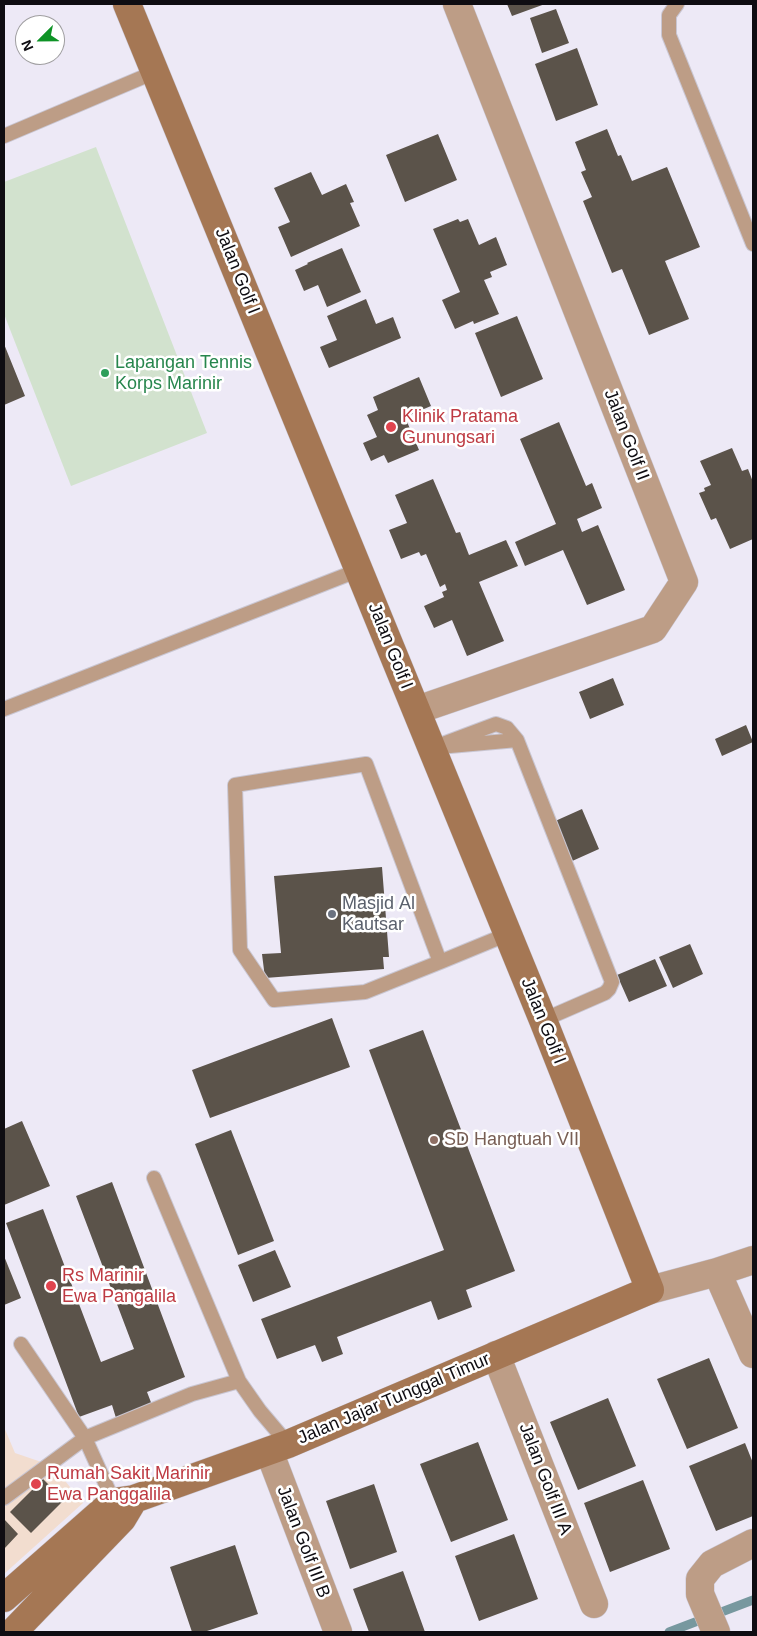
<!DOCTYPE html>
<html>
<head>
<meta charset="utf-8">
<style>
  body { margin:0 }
  #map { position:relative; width:757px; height:1636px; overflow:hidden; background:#ede9f6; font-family:Helvetica,sans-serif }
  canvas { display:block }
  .frame { position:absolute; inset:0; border:5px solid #0f0d12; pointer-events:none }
  .north { position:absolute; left:15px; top:15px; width:50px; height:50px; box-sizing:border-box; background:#fff; border:1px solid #9f9ea0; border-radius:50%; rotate:247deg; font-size:14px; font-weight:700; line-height:20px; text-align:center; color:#0f0d12 }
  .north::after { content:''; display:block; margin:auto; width:18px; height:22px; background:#0e9326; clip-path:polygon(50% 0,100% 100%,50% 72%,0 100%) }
</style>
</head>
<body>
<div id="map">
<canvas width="757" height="1636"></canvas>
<div class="frame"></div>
<div class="north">N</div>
</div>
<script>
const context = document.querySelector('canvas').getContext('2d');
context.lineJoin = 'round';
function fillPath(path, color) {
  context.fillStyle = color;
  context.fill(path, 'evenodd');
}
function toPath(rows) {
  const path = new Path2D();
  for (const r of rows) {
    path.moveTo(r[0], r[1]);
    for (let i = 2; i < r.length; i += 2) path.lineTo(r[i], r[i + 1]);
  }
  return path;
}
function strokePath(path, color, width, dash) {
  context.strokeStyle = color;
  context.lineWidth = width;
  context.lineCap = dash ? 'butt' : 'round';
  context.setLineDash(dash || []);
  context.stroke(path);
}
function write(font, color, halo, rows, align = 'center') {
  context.font = font + ' Helvetica,sans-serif';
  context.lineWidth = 5;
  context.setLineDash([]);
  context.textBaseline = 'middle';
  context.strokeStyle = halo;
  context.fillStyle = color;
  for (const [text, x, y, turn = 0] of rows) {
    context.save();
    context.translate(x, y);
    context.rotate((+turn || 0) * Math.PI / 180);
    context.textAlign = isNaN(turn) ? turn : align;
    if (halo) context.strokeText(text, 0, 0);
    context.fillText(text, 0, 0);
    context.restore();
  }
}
const medical = toPath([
  [4,1427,15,1453,53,1466,83,1503,4,1574]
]);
const green = toPath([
  [96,147,207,433,71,486,4,314,4,182]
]);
const stream = toPath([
  [669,1632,753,1600]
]);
const building = toPath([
  [507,4,545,4,512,16],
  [556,9,569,43,542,53,530,18],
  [577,48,598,105,556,121,535,64],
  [607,129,618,156,621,155,632,181,667,167,700,247,665,261,689,319,649,335,622,269,612,273,583,201,592,197,581,172,586,170,575,142],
  [438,134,457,180,405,202,386,155],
  [311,172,322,195,346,184,354,202,350,203,360,226,291,257,278,227,290,222,274,188],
  [458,219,460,222,468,219,479,245,496,237,507,265,490,272,492,277,484,280,499,314,474,324,473,321,455,329,442,300,460,292,433,229],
  [342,248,361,292,327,307,318,285,304,291,295,270,308,264,307,263],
  [366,299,376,324,393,317,401,338,329,368,320,347,337,340,327,316],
  [517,316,543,379,501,397,475,333],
  [4,344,25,396,4,405],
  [419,377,431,406,405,417,419,450,388,463,384,455,371,461,363,443,377,437,367,415,378,410,373,397],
  [559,422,586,486,592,483,602,508,577,519,582,532,598,525,625,590,587,605,563,550,525,566,515,542,556,524,520,439],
  [732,448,742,471,748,469,753,482,753,539,730,549,716,518,711,520,699,493,705,491,704,488,711,485,700,461],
  [433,479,456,533,460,532,469,555,506,540,518,566,479,582,504,641,467,656,452,620,434,628,424,606,444,597,442,592,447,590,445,584,440,587,426,554,421,556,419,552,401,559,389,530,407,523,395,495],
  [613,678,624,705,590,719,579,692],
  [746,725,753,742,722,756,715,739],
  [582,809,599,849,570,862,553,822],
  [382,867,389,957,383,957,384,969,265,978,262,954,281,953,274,876],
  [690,944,703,974,673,988,659,957],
  [655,959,667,986,629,1002,617,975],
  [332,1018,350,1067,210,1118,192,1070],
  [423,1030,515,1271,466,1290,472,1307,438,1320,431,1301,337,1337,343,1354,322,1362,315,1345,277,1359,261,1319,444,1250,369,1050],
  [22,1121,50,1186,4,1205,4,1129],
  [231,1130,274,1241,238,1255,195,1144],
  [112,1182,185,1377,147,1392,152,1405,116,1418,112,1405,79,1417,6,1223,43,1209,101,1362,134,1349,76,1196],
  [275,1250,291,1287,253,1302,238,1265],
  [4,1256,21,1298,4,1305],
  [709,1358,738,1428,687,1449,657,1379],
  [608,1398,636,1466,578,1490,550,1422],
  [478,1442,508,1520,451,1542,420,1464],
  [745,1443,753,1463,753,1516,716,1531,689,1466],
  [43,1479,64,1500,31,1533,10,1512],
  [643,1480,670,1549,610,1572,584,1503],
  [374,1484,397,1552,350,1569,326,1501],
  [4,1519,18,1534,4,1549],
  [514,1534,538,1599,479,1621,455,1556],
  [235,1545,258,1614,204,1632,192,1632,170,1567],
  [403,1571,425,1632,369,1632,353,1589]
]);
const lane = toPath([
  [677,4,669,15,669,35,753,244],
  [4,136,155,72],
  [4,709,359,570],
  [450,746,517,740],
  [432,748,496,724,507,728,517,740,612,982,609,989,605,993,543,1020],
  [440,962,365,992,274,1000,240,950,235,785,366,764,440,962,508,934],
  [154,1178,239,1381],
  [21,1344,85,1438,116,1507],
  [4,1498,85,1438,192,1394,239,1381,260,1411,288,1444]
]);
const street = toPath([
  [417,710,653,629,684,582,457,4],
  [717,1272,753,1354],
  [650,1290,717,1272,753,1260],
  [496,1355,594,1604],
  [269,1451,338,1632],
  [716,1632,700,1594,700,1579,712,1564,753,1543]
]);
const secondary = toPath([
  [4,1598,113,1502,134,1499,288,1444,650,1290,543,1020,127,4],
  [13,1632,122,1519,134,1499]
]);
const markers = [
  [105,373,5,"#2e9e5b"],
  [391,427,6,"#e0444e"],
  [332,914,5,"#6b7280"],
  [434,1140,5,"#8d6e63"],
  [51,1286,6,"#e0444e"],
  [36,1484,6,"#e0444e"]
];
const streetNames = [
  ["Jalan Golf I",237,271,68],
  ["Jalan Golf II",626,435,69],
  ["Jalan Golf I",390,646,68],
  ["Jalan Golf I",543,1021,68],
  ["Jalan Jajar Tunggal Timur",394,1399,-23],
  ["Jalan Golf III A",545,1479,69],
  ["Jalan Golf III B",303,1542,69]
];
const leisureNames = [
  ["Lapangan Tennis",115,363],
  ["Korps Marinir",115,384]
];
const healthNames = [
  ["Klinik Pratama",402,417],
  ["Gunungsari",402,438],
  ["Rs Marinir",62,1276],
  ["Ewa Pangalila",62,1297],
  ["Rumah Sakit Marinir",47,1474],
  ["Ewa Panggalila",47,1495]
];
const worshipNames = [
  ["Masjid Al",342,904],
  ["Kautsar",342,925]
];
const educationNames = [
  ["SD Hangtuah VII",444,1140]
];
fillPath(medical, '#f2ddcf');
fillPath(green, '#d2e2ce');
strokePath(stream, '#77989f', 9);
fillPath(building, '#5b534a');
strokePath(lane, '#c9c6d2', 16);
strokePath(street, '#c9c6d2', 29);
strokePath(secondary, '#c9c6d2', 29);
strokePath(lane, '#bd9d86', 14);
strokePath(street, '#bd9d86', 28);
strokePath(secondary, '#a57754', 28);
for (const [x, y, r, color] of markers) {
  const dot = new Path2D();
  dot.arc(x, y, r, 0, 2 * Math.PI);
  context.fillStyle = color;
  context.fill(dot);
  strokePath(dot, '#fff', 2);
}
write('18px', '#0f0d12', '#fff', streetNames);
write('18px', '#27864d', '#fff', leisureNames, 'left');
write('18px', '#be3a42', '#fff', healthNames, 'left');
write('18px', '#5b616d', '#fff', worshipNames, 'left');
write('18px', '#785e54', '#fff', educationNames, 'left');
</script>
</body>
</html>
